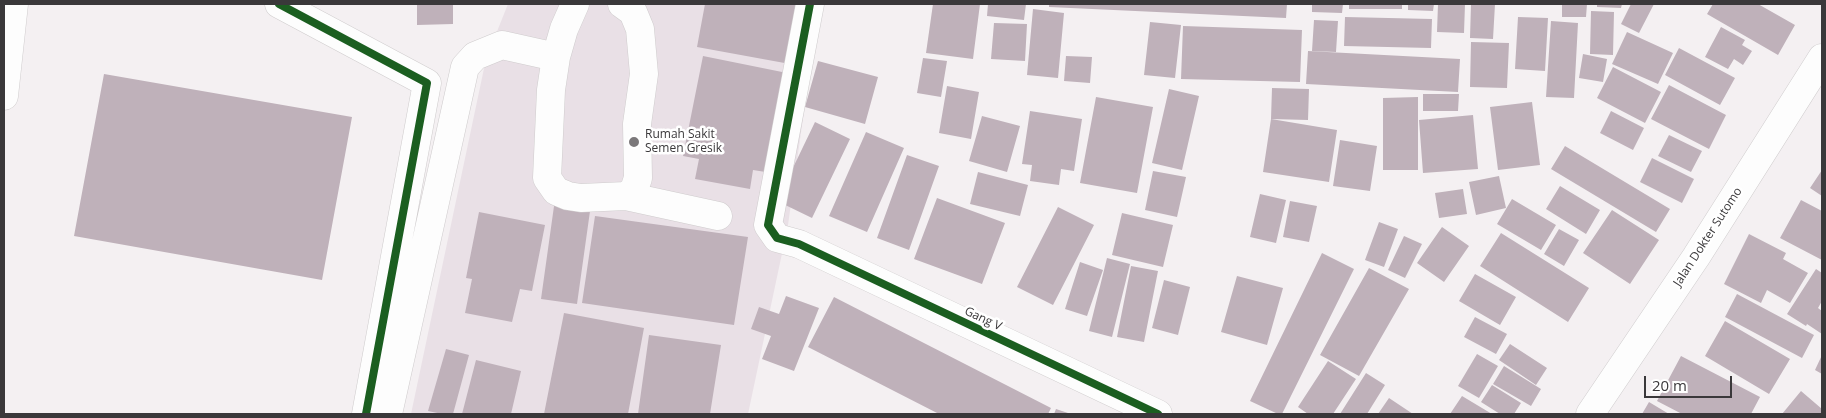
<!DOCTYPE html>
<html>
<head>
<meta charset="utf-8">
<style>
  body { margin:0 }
  #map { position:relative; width:1826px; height:418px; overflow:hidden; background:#f4f0f2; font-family:"Open Sans",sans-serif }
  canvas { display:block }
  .frame { position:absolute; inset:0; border:5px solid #3a383a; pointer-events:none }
  .scale { position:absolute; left:1644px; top:376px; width:88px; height:22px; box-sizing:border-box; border:2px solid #3a383a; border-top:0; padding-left:6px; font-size:15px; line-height:18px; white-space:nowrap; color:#3a383a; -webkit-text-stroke:4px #fff; paint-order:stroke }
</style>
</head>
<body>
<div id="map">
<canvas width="1826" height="418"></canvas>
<div class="frame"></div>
<div class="scale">20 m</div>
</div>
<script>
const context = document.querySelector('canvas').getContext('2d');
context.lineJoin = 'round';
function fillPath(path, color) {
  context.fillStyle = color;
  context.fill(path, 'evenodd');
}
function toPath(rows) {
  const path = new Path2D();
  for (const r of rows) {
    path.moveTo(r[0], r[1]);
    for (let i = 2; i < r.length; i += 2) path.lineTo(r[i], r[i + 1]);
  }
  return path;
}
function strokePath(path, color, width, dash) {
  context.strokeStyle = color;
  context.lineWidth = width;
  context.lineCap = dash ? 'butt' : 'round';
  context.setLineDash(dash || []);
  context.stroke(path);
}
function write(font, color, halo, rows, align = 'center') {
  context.font = font + ' "Open Sans",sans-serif';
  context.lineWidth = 5;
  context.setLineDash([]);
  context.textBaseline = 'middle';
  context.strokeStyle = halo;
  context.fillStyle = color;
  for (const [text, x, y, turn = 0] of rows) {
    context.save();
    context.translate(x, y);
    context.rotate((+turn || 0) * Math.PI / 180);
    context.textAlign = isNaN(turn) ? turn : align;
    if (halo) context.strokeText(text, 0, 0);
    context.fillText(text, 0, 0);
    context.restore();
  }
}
const built = toPath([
  [508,4,819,4,788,225,748,414,411,414,486,59]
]);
const building = toPath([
  [417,4,453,4,453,24,417,25],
  [705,4,802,4,790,64,697,47],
  [933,4,980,4,973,59,926,53],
  [988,4,1026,4,1024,20,987,16],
  [1049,4,1287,4,1286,18,1049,7],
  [1312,4,1343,4,1342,13,1312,12],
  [1349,4,1402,4,1402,9,1349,9],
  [1408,4,1434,4,1433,11,1408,10],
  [1438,4,1465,4,1464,33,1437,32],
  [1471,4,1495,4,1493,39,1470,38],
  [1562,4,1587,4,1586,17,1562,17],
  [1597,4,1622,4,1621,8,1597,7],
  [1631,4,1654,4,1639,33,1621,24],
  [1713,4,1758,4,1795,25,1778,55,1707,14],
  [1033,9,1064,13,1058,78,1027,75],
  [1591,11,1614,12,1613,55,1590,54],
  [1345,17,1432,19,1431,48,1344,46],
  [1518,17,1548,18,1545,71,1515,69],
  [1314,20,1338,21,1336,52,1312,51],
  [1551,21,1578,23,1574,98,1546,97],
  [1150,22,1181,25,1175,78,1144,75],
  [994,23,1027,24,1025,61,991,59],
  [1183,26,1302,30,1300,82,1181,79],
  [1721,27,1745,40,1742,45,1752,51,1743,65,1734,59,1728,69,1705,57],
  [1627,32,1673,53,1658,84,1612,64],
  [1471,42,1509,43,1507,88,1470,87],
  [1679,48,1735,78,1720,105,1665,75],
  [1308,51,1460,59,1458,92,1306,84],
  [1583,54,1607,59,1603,82,1579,78],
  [703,56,792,74,772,173,753,170,750,189,695,179,699,159,683,156],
  [1066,56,1092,57,1090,83,1064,81],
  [923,58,947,61,941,97,917,93],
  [818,61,878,77,865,124,805,107],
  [1613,67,1661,92,1645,123,1597,98],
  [104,74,352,117,322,280,74,236],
  [1669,85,1726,115,1709,149,1651,119],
  [947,86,979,92,971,139,939,133],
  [1272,88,1309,89,1308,120,1271,119],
  [1169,89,1199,96,1182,170,1152,163],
  [1423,94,1459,94,1458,111,1423,111],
  [1096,97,1153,107,1137,193,1080,183],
  [1418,97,1418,170,1383,170,1383,98],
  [1532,102,1540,165,1498,170,1490,107],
  [1030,111,1082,119,1074,171,1061,169,1059,185,1030,181,1032,165,1022,164],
  [1611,111,1644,128,1633,150,1600,133],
  [1473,115,1478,169,1423,173,1419,120],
  [982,116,1020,126,1007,172,969,161],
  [1271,119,1337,130,1329,182,1263,172],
  [815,122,850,139,812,218,777,201],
  [866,132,904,148,867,232,829,216],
  [1669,135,1702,151,1691,172,1658,156],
  [1340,140,1377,146,1370,191,1333,186],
  [1565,146,1670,209,1656,232,1551,169],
  [907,155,939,166,909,250,877,238],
  [1652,158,1694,179,1682,203,1640,182],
  [1822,170,1822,196,1810,188],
  [1153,171,1186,177,1177,217,1145,210],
  [978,172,1028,185,1020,216,970,204],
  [1499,176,1506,208,1476,215,1469,182],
  [1560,186,1600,210,1586,234,1546,209],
  [1463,189,1467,214,1439,218,1435,193],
  [1260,194,1286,200,1276,243,1250,237],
  [937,198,1005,223,982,284,914,259],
  [555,199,591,204,577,304,541,299],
  [1512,199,1556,225,1541,250,1497,224],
  [1801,200,1822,211,1822,260,1780,238],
  [1290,201,1317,206,1309,242,1283,237],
  [1058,207,1094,225,1053,305,1017,287],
  [1612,210,1659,240,1630,284,1583,253],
  [479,212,545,225,532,291,520,289,512,322,465,313,472,279,466,278],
  [1122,213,1173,225,1163,267,1112,255],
  [595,216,748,237,734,325,582,303],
  [1379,222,1398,229,1384,267,1365,260],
  [1442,227,1469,246,1444,282,1417,263],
  [1559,229,1579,240,1564,266,1544,254],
  [1501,233,1589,288,1568,322,1480,266],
  [1749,234,1786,253,1783,259,1808,273,1790,303,1767,290,1761,303,1724,284],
  [1404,236,1422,244,1405,278,1388,270],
  [1322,253,1354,269,1282,414,1278,414,1250,401],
  [1107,258,1130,264,1112,337,1089,331],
  [1080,262,1103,270,1087,316,1065,309],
  [1131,266,1158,271,1144,342,1117,337],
  [1369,268,1409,289,1359,376,1320,355],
  [1816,269,1822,273,1822,301,1818,308,1822,311,1822,334,1807,324,1806,326,1787,314],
  [1475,274,1516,297,1500,325,1459,301],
  [1237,276,1283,288,1267,345,1221,332],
  [1164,280,1190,287,1178,335,1152,328],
  [1737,294,1814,335,1802,358,1725,317],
  [786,296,819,308,794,371,762,359,771,336,751,329,759,307,779,314],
  [834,297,1051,408,1048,414,939,414,808,347],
  [564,313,644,328,628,414,544,414],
  [1475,317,1507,334,1496,354,1464,337],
  [1725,321,1790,359,1769,394,1705,356],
  [649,335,721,345,710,414,638,414],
  [1510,344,1547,368,1536,385,1499,360],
  [446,349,469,355,453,414,442,414,428,411],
  [1477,354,1498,366,1479,398,1458,386],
  [1822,355,1822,374,1815,370],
  [1681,356,1760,397,1751,414,1682,414,1657,401],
  [476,360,521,371,511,414,462,414],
  [1328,361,1356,379,1333,414,1308,414,1298,407],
  [1504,366,1541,389,1531,406,1493,384],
  [1366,373,1385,385,1367,414,1340,414],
  [1492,385,1521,403,1514,414,1500,414,1481,402],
  [1801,391,1822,409,1822,414,1782,414],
  [1462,396,1492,414,1450,414],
  [1389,398,1413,414,1378,414],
  [1649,402,1669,414,1642,414],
  [1056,409,1071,414,1054,414]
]);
const minor = toPath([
  [279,4,427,83,366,414],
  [575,4,564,29,556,57,551,90,547,178,556,191,568,196,581,198,626,196],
  [622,4,633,12,640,29,644,74,637,124,638,178,634,190,626,196,718,216],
  [810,4,768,225,777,238,799,244,1158,414],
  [4,96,14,4],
  [388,414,465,67,475,56,502,45,556,57]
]);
const highway = toPath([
  [1590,414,1696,257,1822,58]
]);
const cycleway = toPath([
  [279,4,427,83,366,414],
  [810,4,768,225,777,238,799,244,1158,414]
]);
const markers = [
  [634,142,6,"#7b787a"]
];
const poiNames = [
  ["Rumah Sakit",645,135],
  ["Semen Gresik",645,149]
];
const streetNames = [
  ["Jalan Dokter Sutomo",1708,237,-57],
  ["Gang V",983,319,25]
];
fillPath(built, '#e9e0e6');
fillPath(building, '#bfb1ba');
strokePath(minor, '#cfcccd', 29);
strokePath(highway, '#cfcccd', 29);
strokePath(minor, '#fdfdfd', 28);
strokePath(highway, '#fdfdfd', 28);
strokePath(cycleway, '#1b5e20', 8);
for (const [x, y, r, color] of markers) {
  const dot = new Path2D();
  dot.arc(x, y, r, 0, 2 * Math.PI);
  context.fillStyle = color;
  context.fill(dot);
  strokePath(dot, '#fff', 2);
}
write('12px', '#3a383a', '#fff', poiNames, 'left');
write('12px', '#3a383a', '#fff', streetNames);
</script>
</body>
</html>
